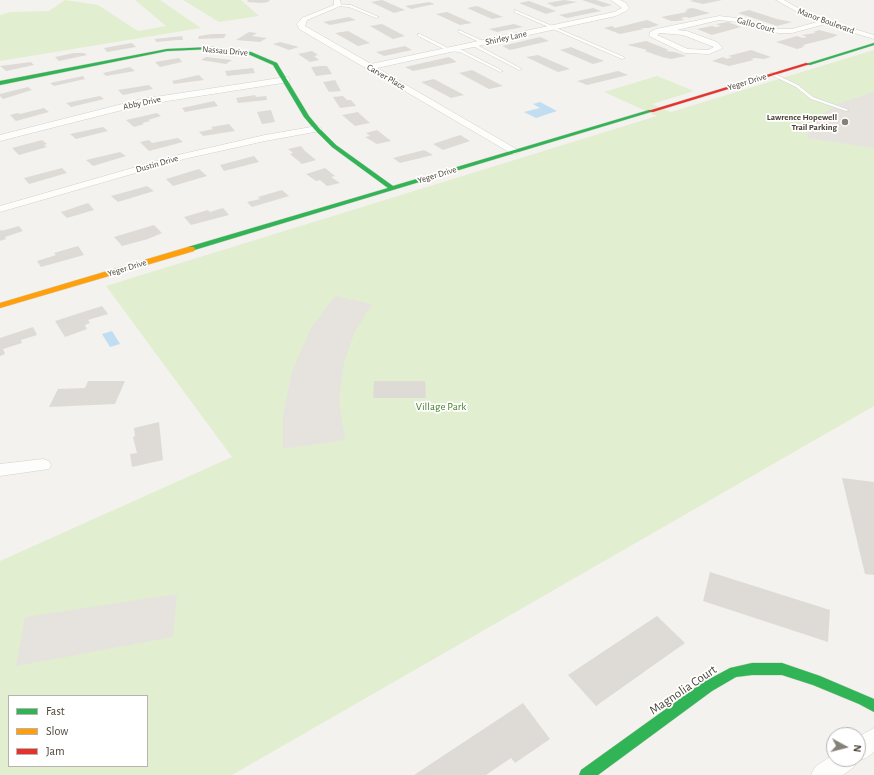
<!DOCTYPE html>
<html>
<head>
<meta charset="utf-8">
<style>
  body { margin:0 }
  #map { position:relative; width:874px; height:775px; overflow:hidden; background:#f4f2ee; font-family:"Alegreya Sans",sans-serif }
  canvas { display:block }
  .legend { position:absolute; left:8px; top:695px; width:140px; height:72px; box-sizing:border-box; background:#fff; border:1px solid #b7b4b0; margin:0; padding:5px 7px; list-style:none; font-size:12px; color:#4b4439 }
  .legend li { display:flex; align-items:center; gap:8px; height:20px }
  .legend b { width:20px; border:1px solid #b7b4b0 }
  .north { position:absolute; left:826px; top:727px; width:40px; height:40px; box-sizing:border-box; background:#fff; border:1px solid #b7b4b0; border-radius:50%; rotate:97deg; font-size:11px; font-weight:700; line-height:16px; text-align:center; color:#4b4439 }
  .north::after { content:''; display:block; margin:auto; width:14px; height:18px; background:#868178; clip-path:polygon(50% 0,100% 100%,50% 72%,0 100%) }
</style>
</head>
<body>
<div id="map">
<canvas width="874" height="775"></canvas>
<ul class="legend">
<li><b style="height:5px;background:#30b455"></b>Fast</li>
<li><b style="height:5px;background:#ff9f0a"></b>Slow</li>
<li><b style="height:5px;background:#e5322d"></b>Jam</li>
</ul>
<div class="north">N</div>
</div>
<script>
const context = document.querySelector('canvas').getContext('2d');
context.lineJoin = 'round';
function fillPath(path, color) {
  context.fillStyle = color;
  context.fill(path, 'evenodd');
}
function toPath(rows) {
  const path = new Path2D();
  for (const r of rows) {
    path.moveTo(r[0], r[1]);
    for (let i = 2; i < r.length; i += 2) path.lineTo(r[i], r[i + 1]);
  }
  return path;
}
function strokePath(path, color, width, dash) {
  context.strokeStyle = color;
  context.lineWidth = width;
  context.lineCap = dash ? 'butt' : 'round';
  context.setLineDash(dash || []);
  context.stroke(path);
}
function write(font, color, halo, rows, align = 'center') {
  context.font = font + ' "Alegreya Sans",sans-serif';
  context.lineWidth = 3.5;
  context.setLineDash([]);
  context.textBaseline = 'middle';
  context.strokeStyle = halo;
  context.fillStyle = color;
  for (const [text, x, y, turn = 0] of rows) {
    context.save();
    context.translate(x, y);
    context.rotate((+turn || 0) * Math.PI / 180);
    context.textAlign = isNaN(turn) ? turn : align;
    if (halo) context.strokeText(text, 0, 0);
    context.fillText(text, 0, 0);
    context.restore();
  }
}
const green = toPath([
  [65,0,98,5,138,31,166,26,135,0,160,0,201,28,0,61,0,15,10,12,49,11],
  [183,0,241,0,259,16,219,22],
  [874,50,874,406,232,775,0,775,0,561,232,457,106,286,657,116,604,92,657,76,694,91,652,104,671,112],
  [9,696,147,696,147,766,9,766]
]);
const parking = toPath([
  [874,92,874,148,807,138,810,128,821,116,838,104],
  [335,296,372,304,355,331,344,363,339,401,345,440,283,449,283,416,292,371,311,328],
  [177,594,173,637,16,666,25,617]
]);
const water = toPath([
  [540,102,557,111,536,118,524,112,540,108,533,104],
  [112,331,120,344,110,347,102,334]
]);
const building = toPath([
  [248,0,270,0,268,2,262,3,247,2],
  [382,0,405,10,394,13,371,2],
  [564,0,577,2,555,7,547,3],
  [582,0,596,0,612,5,603,7],
  [722,0,703,4,690,1,693,0],
  [529,1,556,11,546,14,519,3],
  [429,2,435,4,411,9,405,6],
  [477,6,503,17,492,19,467,8],
  [593,8,601,11,567,18,559,15],
  [693,8,710,13,689,18,686,17,681,18,684,20,677,21,671,21,661,17,687,12,685,11,688,10,686,9],
  [749,10,777,19,792,22,777,26,738,13],
  [447,12,472,23,460,25,436,14],
  [349,17,356,20,330,25,323,22],
  [647,20,659,25,649,28,640,28,644,29,620,34,604,28,612,26,615,28],
  [728,22,741,27,712,35,697,29,712,26,716,27,721,26,716,24],
  [382,24,405,36,393,39,370,26],
  [514,24,523,27,497,32,489,29],
  [819,30,838,35,831,38,803,45,805,46,801,47,804,47,797,49,776,42,797,36,803,38,807,37,802,35,816,33,813,32],
  [348,31,370,43,358,46,335,33],
  [249,32,257,33,252,36,267,38,260,42,236,40],
  [212,34,226,34,224,38,198,39,199,36],
  [182,36,183,40,178,40,156,42,155,39],
  [540,37,549,41,510,50,502,46],
  [646,41,669,50,666,51,675,52,686,56,671,59,662,57,645,51,647,50,644,49,627,45],
  [280,42,299,47,289,50,273,44],
  [132,43,136,47,107,52,104,48],
  [405,46,412,50,384,56,376,52],
  [571,47,604,61,593,64,560,50],
  [751,50,771,57,764,59,755,58,751,59,754,60,729,66,712,61,723,57,727,59,732,57,728,56],
  [312,51,318,55,314,56,319,60,310,62,298,54],
  [74,53,84,53,87,55,59,61,55,57],
  [538,55,570,69,558,72,526,57],
  [206,57,232,60,226,64,201,60],
  [449,57,457,62,413,71,405,67],
  [179,58,182,62,160,67,155,62],
  [31,62,34,65,6,71,0,66],
  [321,66,327,66,332,74,316,76,311,67],
  [130,67,135,71,106,76,103,73],
  [253,68,255,73,227,76,225,71],
  [472,70,503,86,489,89,459,73],
  [618,71,628,75,587,85,577,81],
  [199,75,204,80,174,84,172,81],
  [83,76,85,79,54,86,50,83],
  [434,79,464,95,451,98,421,82],
  [335,80,341,91,329,92,323,82],
  [149,85,153,89,123,95,118,90],
  [28,87,32,90,3,99,0,96,0,94],
  [255,95,256,97,266,96,267,100,238,103,236,98],
  [100,96,104,99,71,107,66,103],
  [343,96,347,100,351,100,356,106,340,108,333,97],
  [214,101,218,106,185,112,182,108],
  [44,108,49,112,16,121,10,115,18,113,20,114],
  [271,110,275,122,262,124,257,112],
  [358,112,362,116,370,123,355,126,342,115],
  [157,113,161,116,148,120,150,121,142,123,144,124,134,127,126,120],
  [229,124,235,131,203,136,199,132,213,129,211,127],
  [103,127,108,131,76,139,70,134],
  [377,130,391,141,377,144,365,137,370,136,366,133],
  [460,135,470,141,443,150,433,144],
  [178,138,183,142,149,151,140,142,149,140,152,143],
  [42,140,47,144,44,145,47,147,19,155,12,148],
  [301,146,305,151,316,160,302,164,290,154,293,153,288,149],
  [424,150,433,155,400,163,393,158],
  [120,152,126,156,93,166,86,160],
  [254,156,259,162,224,171,220,165],
  [62,168,67,173,29,184,24,178],
  [325,168,335,176,331,177,340,183,327,186,320,180,316,181,306,174],
  [199,169,207,176,173,186,166,179],
  [147,186,154,191,118,202,111,196],
  [282,190,289,196,252,207,247,202,260,199,258,197],
  [88,203,94,210,67,218,61,212],
  [223,208,229,215,191,225,184,217,208,210,210,212],
  [154,225,162,233,148,239,122,246,114,237],
  [19,226,23,231,5,237,6,239,0,241,0,229,1,231],
  [78,246,84,255,41,267,37,261,56,255,54,253],
  [102,306,108,314,88,320,90,323,85,325,87,329,65,337,55,321],
  [33,327,37,335,21,340,22,343,3,349,5,354,0,356,0,338],
  [88,381,125,381,115,404,49,407,58,389,85,388],
  [374,381,425,381,426,398,373,398],
  [159,422,163,460,132,467,130,454,137,453,133,437,135,436,134,428],
  [842,478,874,482,874,575,865,574],
  [710,572,830,610,828,642,703,601],
  [657,616,685,643,596,706,568,675],
  [523,703,550,739,515,763,511,758,486,775,414,775]
]);
const lane = toPath([
  [336,4,351,5,379,17,376,18,349,7,337,6,336,4],
  [515,10,624,57,625,58,622,59,514,12,515,10],
  [459,30,485,42,486,43,483,44,458,32,459,30],
  [418,34,420,34,450,49,462,50,503,71,500,72,460,52,448,51,418,36,418,34],
  [473,44,475,44,522,69,519,70,473,46,473,44],
  [771,73,773,73,798,85,813,97,849,110,846,111,811,99,796,87,771,75,771,73]
]);
const street = toPath([
  [334,0,340,0,341,4,338,7,307,20,305,26,371,64,614,12,622,8,611,0,620,0,626,3,629,8,626,11,616,16,377,68,518,150,519,152,514,155,299,29,297,24,302,18,334,5,334,0],
  [776,0,784,0,812,16,874,35,874,39,825,24,792,33,778,33,737,22,719,20,677,30,687,31,717,42,723,48,709,54,684,53,649,36,650,32,656,29,719,16,737,18,778,29,792,29,817,22,808,18,776,0],
  [660,33,683,35,714,47,708,50,688,49,657,35,660,33],
  [286,77,289,78,289,82,142,105,0,141,0,135,142,99,286,77],
  [317,126,322,129,320,131,265,141,184,159,0,212,0,206,178,155,265,135,317,126],
  [43,459,49,461,51,465,49,469,0,476,0,464,43,459],
  [874,728,874,752,866,758,857,761,854,767,843,775,811,775,815,767,834,754,834,759,858,759,858,737,874,728]
]);
const fast = toPath([
  [874,43,874,45,810,65,806,64,874,43],
  [212,47,251,52,277,63,309,116,319,128,336,145,393,186,649,110,654,111,191,251,187,249,188,247,388,188,332,147,315,130,304,117,273,65,248,54,212,49,167,51,0,85,0,81,167,49,212,47],
  [752,663,782,663,820,676,874,699,874,712,859,704,813,685,782,675,752,675,736,677,712,691,598,775,579,775,581,770,702,683,730,668,752,663]
]);
const slow = toPath([
  [188,247,194,247,195,249,194,251,0,308,0,303,188,247]
]);
const jam = toPath([
  [806,63,810,64,653,112,648,111,806,63]
]);
const markers = [
  [845,122,4,"#868178"]
];
const farStreetnames = [
  ["Manor Boulevard",826,21,20],
  ["Gallo Court",756,25,15],
  ["Shirley Lane",506,38,-12],
  ["Nassau Drive",225,51,5],
  ["Carver Place",386,77,30],
  ["Yeger Drive",747,82,-17],
  ["Abby Drive",142,103,-12],
  ["Dustin Drive",157,164,-16],
  ["Yeger Drive",437,175,-17],
  ["Yeger Drive",127,268,-17]
];
const farPoinames = [
  ["Lawrence Hopewell",837,117],
  ["Trail Parking",837,127]
];
const parkNames = [
  ["Village Park",441,407]
];
const nearStreetnames = [
  ["Magnolia Court",683,690,-34]
];
fillPath(green, '#e1eecf');
fillPath(parking, '#e6e3df');
fillPath(water, '#c0ddf1');
fillPath(building, '#dedbd6');
strokePath(lane, '#d2d0cb', 1);
strokePath(street, '#d2d0cb', 1);
strokePath(fast, '#d3cfc5', 1);
strokePath(slow, '#d3cfc5', 1);
strokePath(jam, '#d3cfc5', 1);
fillPath(lane, '#fdfdfc');
fillPath(street, '#fdfdfc');
fillPath(fast, '#30b455');
fillPath(slow, '#ff9f0a');
fillPath(jam, '#e5322d');
for (const [x, y, r, color] of markers) {
  const dot = new Path2D();
  dot.arc(x, y, r, 0, 2 * Math.PI);
  context.fillStyle = color;
  context.fill(dot);
  strokePath(dot, '#fff', 1.5);
}
write('9px', '#4b4439', '#fff', farStreetnames);
write('bold 9px', '#4b4439', '#fff', farPoinames, 'right');
write('11px', '#4a7f2a', '#fff', parkNames);
write('13px', '#4b4439', '#fff', nearStreetnames);
</script>
</body>
</html>
